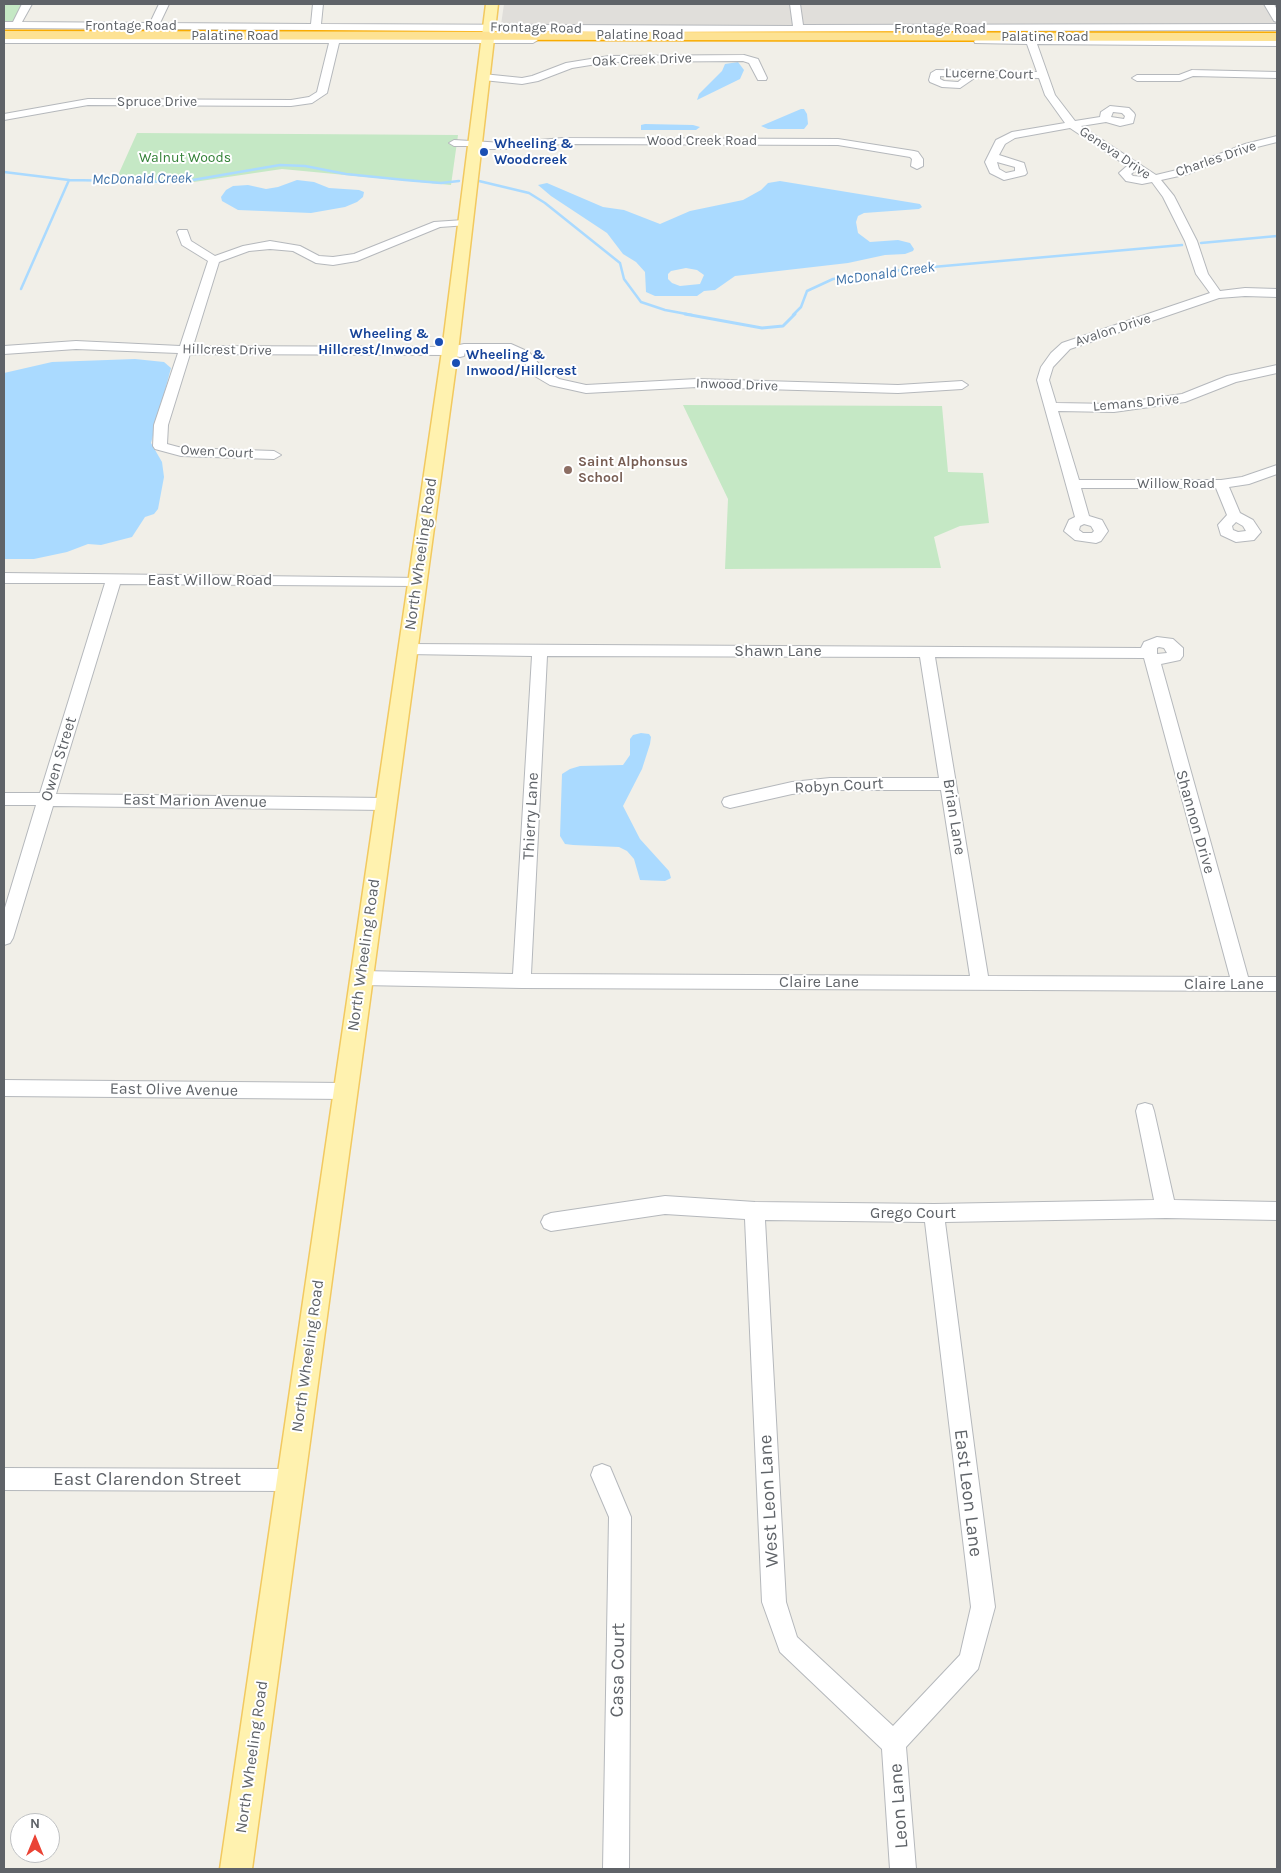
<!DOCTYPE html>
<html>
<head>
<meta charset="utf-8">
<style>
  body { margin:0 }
  #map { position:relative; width:1281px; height:1873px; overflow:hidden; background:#f1efe8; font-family:Karla,sans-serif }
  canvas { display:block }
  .frame { position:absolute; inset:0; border:5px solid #5f6368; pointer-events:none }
  .north { position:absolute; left:10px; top:1813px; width:50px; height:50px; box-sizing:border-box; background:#fff; border:1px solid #bfc1c3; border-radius:50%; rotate:0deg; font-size:14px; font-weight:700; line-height:20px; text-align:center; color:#5f6368 }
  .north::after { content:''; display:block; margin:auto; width:18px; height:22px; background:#ea4335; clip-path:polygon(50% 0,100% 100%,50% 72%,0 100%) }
</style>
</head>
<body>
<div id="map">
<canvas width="1281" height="1873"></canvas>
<div class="frame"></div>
<div class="north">N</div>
</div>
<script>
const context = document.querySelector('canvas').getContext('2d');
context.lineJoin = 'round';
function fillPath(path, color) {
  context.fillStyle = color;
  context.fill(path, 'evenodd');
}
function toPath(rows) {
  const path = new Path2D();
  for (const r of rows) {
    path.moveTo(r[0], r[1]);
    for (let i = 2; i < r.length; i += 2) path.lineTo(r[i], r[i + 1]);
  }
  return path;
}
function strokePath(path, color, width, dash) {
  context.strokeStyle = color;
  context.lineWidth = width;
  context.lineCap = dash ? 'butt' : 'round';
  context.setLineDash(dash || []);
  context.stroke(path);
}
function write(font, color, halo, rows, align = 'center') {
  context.font = font + ' Karla,sans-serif';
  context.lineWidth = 4;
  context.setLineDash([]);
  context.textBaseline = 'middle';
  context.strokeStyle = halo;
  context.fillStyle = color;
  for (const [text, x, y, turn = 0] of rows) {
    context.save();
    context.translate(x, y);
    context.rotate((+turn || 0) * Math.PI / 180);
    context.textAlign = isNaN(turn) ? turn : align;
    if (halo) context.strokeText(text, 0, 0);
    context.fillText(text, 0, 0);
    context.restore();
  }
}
const industrial = toPath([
  [504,4,1277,4,1277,26,501,25]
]);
const green = toPath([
  [4,4,23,4,13,23,4,23],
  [137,133,458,135,451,185,282,169,187,183,115,182],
  [683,405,942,406,948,472,983,473,989,523,960,526,934,537,941,568,725,569,728,499]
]);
const water = toPath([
  [738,62,744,70,740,79,697,100,699,94,722,71,725,64],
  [801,109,804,109,807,114,808,124,804,129,768,129,761,126],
  [645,124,693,125,700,127,696,130,641,130,641,125],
  [297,180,314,182,329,188,359,190,364,192,363,197,357,202,345,207,311,213,238,210,222,201,221,197,226,190,233,186,248,185,266,189,278,187],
  [780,181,920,204,922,207,919,209,864,213,858,216,856,222,858,233,870,242,898,240,910,243,914,249,913,251,905,254,885,255,848,263,735,276,715,290,704,291,697,296,655,296,646,292,645,272,636,262,623,254,607,233,551,196,538,185,547,183,603,207,624,210,660,224,690,211,743,200,761,190,768,183],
  [686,268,697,270,704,275,700,284,680,286,672,283,668,279,668,274,671,271],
  [135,359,164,362,171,368,151,443,162,462,164,477,158,509,154,514,145,517,132,537,101,545,88,544,67,552,34,559,4,559,4,373,52,362],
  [641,733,649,734,651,737,650,744,642,769,623,806,640,839,669,871,671,878,665,881,640,880,634,859,627,851,619,847,573,845,565,844,560,836,562,774,570,769,580,766,623,765,630,755,630,739,633,735]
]);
const streamFar1 = toPath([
  [4,172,69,180,181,182,280,165,305,166,346,174,405,180,441,183,459,181],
  [479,181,529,193,545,203,620,263,624,279,641,302,665,310,692,315],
  [1201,243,1277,236],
  [21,289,69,180],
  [793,315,801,307,807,291,833,279,910,269,1182,245]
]);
const stream = toPath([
  [685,314,762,328,783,326,795,314]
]);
const minor = toPath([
  [22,4,32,4,22,22,150,23,159,4,169,4,160,23,311,24,313,4,323,4,321,24,793,26,790,4,800,4,803,25,1277,24,1277,30,626,32,4,28,4,22,13,22,22,4],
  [1264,4,1274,4,1277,10,1277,22,1274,21,1264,4],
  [4,37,533,37,538,40,533,43,339,43,327,93,312,103,291,106,88,105,4,120,4,114,88,99,291,100,309,97,317,92,329,43,4,43,4,37],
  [979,38,1277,40,1277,46,1037,44,1055,95,1075,121,1100,117,1101,112,1110,106,1129,108,1134,113,1135,115,1133,123,1120,126,1106,122,1081,126,1156,175,1181,169,1245,144,1277,136,1277,142,1253,148,1188,174,1161,180,1174,196,1197,241,1208,274,1220,291,1245,288,1277,289,1277,297,1245,296,1219,298,1070,349,1053,367,1049,380,1056,403,1114,404,1182,394,1227,376,1277,365,1277,373,1236,382,1185,402,1114,412,1058,411,1079,480,1221,480,1242,477,1277,465,1277,474,1249,484,1229,487,1240,513,1253,520,1261,532,1254,540,1236,542,1221,535,1218,525,1227,515,1216,488,1081,488,1089,516,1102,520,1108,531,1101,541,1096,543,1075,540,1064,531,1069,520,1075,517,1037,380,1041,367,1051,353,1062,343,1210,293,1196,274,1185,241,1163,197,1152,182,1142,184,1126,181,1119,173,1127,166,1070,128,1015,138,1005,144,999,155,1024,163,1027,173,1025,175,1004,180,990,173,985,162,996,140,1012,132,1065,123,1045,95,1039,78,976,77,960,88,942,87,930,82,929,80,931,73,936,70,1037,72,1027,44,975,43,974,41,979,38],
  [940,76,964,77,958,82,944,81,940,79,940,76],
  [1113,112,1122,113,1125,116,1124,119,1111,117,1113,112],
  [997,162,1015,167,1015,171,1006,173,999,169,997,162],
  [1135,171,1145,177,1133,176,1131,174,1135,171],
  [1236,522,1243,526,1246,531,1238,532,1233,530,1232,526,1236,522],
  [1084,524,1091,526,1094,531,1092,533,1083,533,1079,530,1080,526,1084,524],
  [744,55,758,59,767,78,766,80,758,80,749,63,743,61,609,62,572,68,538,81,522,84,483,80,478,77,483,74,522,78,532,76,566,63,609,56,744,55],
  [1192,70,1277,72,1277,78,1193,76,1180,81,1137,81,1132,78,1137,75,1179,75,1192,70],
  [563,138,838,139,914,151,918,152,923,159,923,166,917,169,911,166,912,159,910,157,838,145,563,144,504,149,475,149,470,146,454,146,449,143,454,140,504,143,563,138],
  [464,220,468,221,470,223,468,225,440,227,357,261,333,265,316,263,293,251,270,249,249,251,219,262,193,346,450,347,464,344,511,344,529,352,543,369,559,379,586,385,697,379,898,385,962,381,968,385,962,389,898,393,697,387,586,393,550,385,533,375,521,358,509,352,465,352,464,356,460,357,450,355,190,354,168,425,167,444,182,448,274,451,281,455,274,459,181,456,155,449,153,446,154,425,178,353,76,349,4,354,4,346,76,341,180,346,208,261,182,245,177,232,179,230,187,230,191,241,215,256,243,246,270,241,300,246,319,256,333,257,354,254,434,222,464,220],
  [4,573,421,578,423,581,421,584,416,586,120,584,56,794,385,798,391,800,393,804,391,808,385,810,53,806,13,938,10,943,4,945,4,911,36,805,4,805,4,793,40,793,105,583,4,583,4,573],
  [1157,637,1173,639,1183,648,1183,656,1180,660,1161,664,1248,977,1277,977,1277,991,522,988,361,985,355,983,352,978,355,973,361,971,513,974,532,656,407,654,402,653,399,649,402,645,407,644,1141,648,1144,642,1157,637],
  [1159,647,1164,648,1167,653,1157,654,1157,648,1159,647],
  [547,656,920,657,939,778,830,778,792,782,730,796,724,798,722,802,724,806,730,808,792,794,830,790,941,790,970,976,531,974,547,656],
  [935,657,1144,658,1230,977,988,976,935,657],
  [4,1080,345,1083,352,1085,354,1091,352,1097,345,1099,4,1096,4,1080],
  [1145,1103,1152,1105,1154,1111,1174,1200,1277,1202,1277,1220,1166,1218,945,1222,995,1607,978,1669,906,1747,916,1869,890,1869,882,1749,780,1652,762,1602,745,1219,665,1214,551,1231,544,1228,541,1222,544,1216,551,1213,665,1196,755,1202,934,1204,1154,1200,1136,1111,1138,1105,1145,1103],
  [765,1220,925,1222,971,1607,960,1655,893,1726,797,1637,786,1602,765,1220],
  [602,1464,610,1467,631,1517,629,1869,603,1869,609,1517,591,1475,594,1467,602,1464],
  [4,1468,291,1469,299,1472,302,1480,299,1488,291,1491,4,1490,4,1468]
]);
const major = toPath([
  [486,4,498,4,458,351,252,1869,220,1869,442,351,486,4]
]);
const highway = toPath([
  [4,31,1277,33,1277,41,4,39,4,31]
]);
const markers = [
  [484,152,5,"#1a4fb4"],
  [439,342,5,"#1a4fb4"],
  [456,363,5,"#1a4fb4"],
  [568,470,5,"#8d6e63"]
];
const farStreetnames = [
  ["Frontage Road",131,26],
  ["Frontage Road",536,28,1],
  ["Frontage Road",940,29],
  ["Palatine Road",640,35],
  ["Palatine Road",235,36],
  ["Palatine Road",1045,37],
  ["Oak Creek Drive",642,60,-2],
  ["Lucerne Court",989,74,1],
  ["Spruce Drive",157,102],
  ["Wood Creek Road",702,141],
  ["Geneva Drive",1115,153,34],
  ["Charles Drive",1216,159,-19],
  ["Avalon Drive",1113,330,-18],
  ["Hillcrest Drive",227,350,1],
  ["Inwood Drive",737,385,2],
  ["Lemans Drive",1136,403,-5],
  ["Owen Court",217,452,3],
  ["Willow Road",1176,484]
];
const farTransitnames = [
  ["Wheeling &",494,144],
  ["Woodcreek",494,160],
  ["Wheeling &",429,334,"right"],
  ["Hillcrest/Inwood",429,350,"right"],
  ["Wheeling &",466,355],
  ["Inwood/Hillcrest",466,371]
];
const farParknames = [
  ["Walnut Woods",185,158]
];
const farEducationnames = [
  ["Saint Alphonsus",578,462],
  ["School",578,478]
];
const farWaternames = [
  ["McDonald Creek",142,179,-1],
  ["McDonald Creek",885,274,-8]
];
const streetNames = [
  ["North Wheeling Road",421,554,-82],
  ["East Willow Road",210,580],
  ["Shawn Lane",778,651],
  ["Owen Street",59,759,-73],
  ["Robyn Court",839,786,-3],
  ["East Marion Avenue",195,801,1],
  ["Thierry Lane",531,816,-87],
  ["Brian Lane",954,817,81],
  ["Shannon Drive",1195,822,74],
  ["North Wheeling Road",364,955,-82],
  ["Claire Lane",819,982],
  ["Claire Lane",1224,984],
  ["East Olive Avenue",174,1090,1],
  ["Grego Court",913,1213],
  ["North Wheeling Road",308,1356,-82],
  ["North Wheeling Road",252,1757,-82]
];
const nearStreetnames = [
  ["East Clarendon Street",147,1480],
  ["East Leon Lane",968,1493,83],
  ["West Leon Lane",769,1501,-93],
  ["Casa Court",618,1670,-89],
  ["Leon Lane",899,1806,-94]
];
fillPath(industrial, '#e0deda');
fillPath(green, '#c5e8c5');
fillPath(water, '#aadaff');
strokePath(streamFar1, '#aadaff', 2.5);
strokePath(stream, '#aadaff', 3);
strokePath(minor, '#b5b8bc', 2);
strokePath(major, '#f2c960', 3);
strokePath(highway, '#f9ab00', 3);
fillPath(minor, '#fff');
fillPath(major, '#fff2af');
fillPath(highway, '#fde293');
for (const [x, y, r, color] of markers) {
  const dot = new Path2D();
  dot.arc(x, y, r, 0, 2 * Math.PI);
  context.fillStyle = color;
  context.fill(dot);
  strokePath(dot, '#fff', 2);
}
write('14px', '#5f6368', '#fff', farStreetnames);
write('bold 14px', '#164399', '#fff', farTransitnames, 'left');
write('14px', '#348238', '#fff', farParknames);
write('bold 14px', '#785e54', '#fff', farEducationnames, 'left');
write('italic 15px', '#4174aa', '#fff', farWaternames);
write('16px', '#5f6368', '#fff', streetNames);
write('19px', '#5f6368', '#fff', nearStreetnames);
</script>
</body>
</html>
